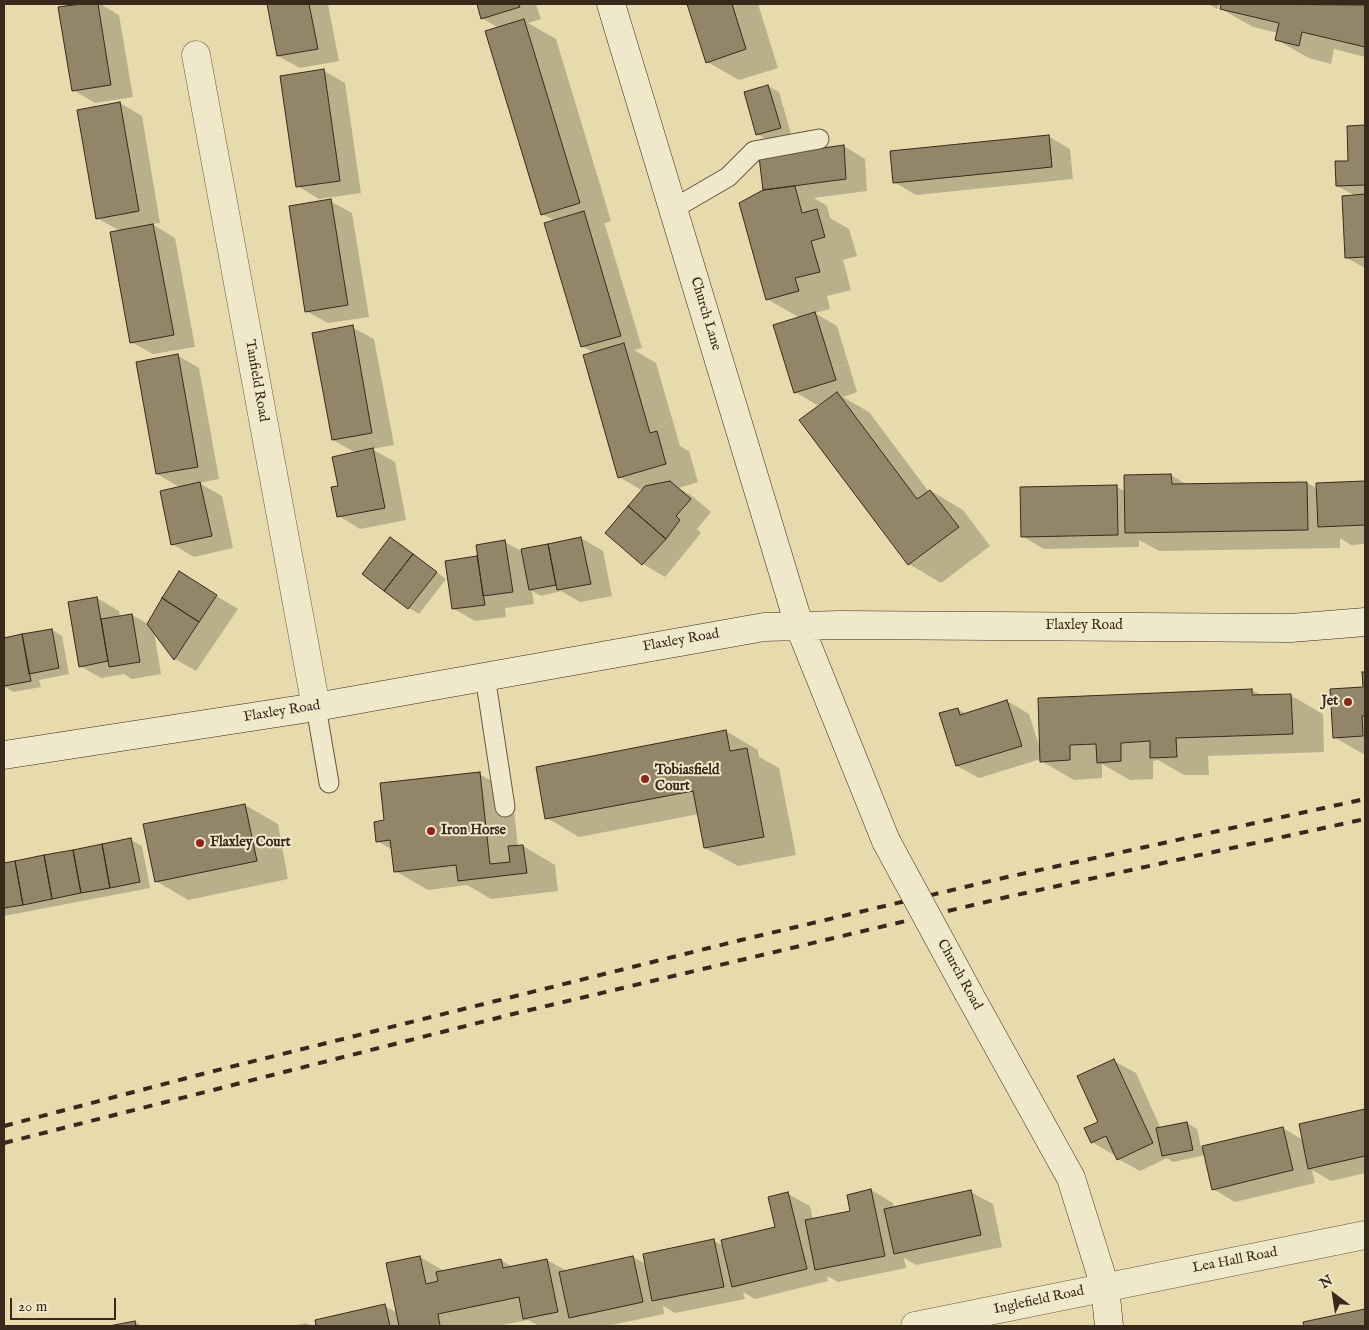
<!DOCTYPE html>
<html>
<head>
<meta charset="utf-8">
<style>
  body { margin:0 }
  #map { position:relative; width:1369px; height:1330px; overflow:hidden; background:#e7dbae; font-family:"IM FELL English",serif }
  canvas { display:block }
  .frame { position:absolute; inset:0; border:5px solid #39291c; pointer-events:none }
  .north { position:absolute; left:1309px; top:1270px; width:50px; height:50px; -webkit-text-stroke:4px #efe8ca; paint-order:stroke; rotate:329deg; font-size:14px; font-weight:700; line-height:20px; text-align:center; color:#39291c }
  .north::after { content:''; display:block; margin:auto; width:18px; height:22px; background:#39291c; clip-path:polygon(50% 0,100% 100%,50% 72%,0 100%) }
  .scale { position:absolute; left:10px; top:1298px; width:106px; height:22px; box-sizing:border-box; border:2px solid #39291c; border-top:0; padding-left:6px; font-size:15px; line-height:18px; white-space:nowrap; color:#39291c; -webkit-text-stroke:4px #efe8ca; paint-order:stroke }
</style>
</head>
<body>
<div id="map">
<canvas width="1369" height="1330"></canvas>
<div class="frame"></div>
<div class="north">N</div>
<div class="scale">20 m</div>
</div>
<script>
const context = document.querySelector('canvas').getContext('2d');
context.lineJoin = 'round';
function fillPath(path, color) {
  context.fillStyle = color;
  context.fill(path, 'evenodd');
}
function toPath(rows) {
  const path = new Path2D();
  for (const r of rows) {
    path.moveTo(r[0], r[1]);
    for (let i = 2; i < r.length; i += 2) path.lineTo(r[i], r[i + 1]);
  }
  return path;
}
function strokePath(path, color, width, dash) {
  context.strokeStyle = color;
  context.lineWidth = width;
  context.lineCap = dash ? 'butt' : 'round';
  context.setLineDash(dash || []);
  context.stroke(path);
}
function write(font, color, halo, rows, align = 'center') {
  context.font = font + ' "IM FELL English",serif';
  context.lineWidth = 4;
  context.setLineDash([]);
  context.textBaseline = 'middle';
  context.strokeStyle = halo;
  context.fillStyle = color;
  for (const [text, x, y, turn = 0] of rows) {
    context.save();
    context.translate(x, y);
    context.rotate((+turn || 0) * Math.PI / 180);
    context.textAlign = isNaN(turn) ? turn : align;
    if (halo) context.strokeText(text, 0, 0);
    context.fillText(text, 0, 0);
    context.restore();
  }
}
const shadow = toPath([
  [88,4,100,4,119,15,133,97,95,103,73,90,60,8],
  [268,4,328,4,339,61,300,68,278,56],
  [478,4,536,4,541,19,528,23,556,39,611,221,603,224,605,225,642,348,634,350,656,363,680,446,689,451,698,482,679,488,692,496,711,512,697,529,701,533,665,577,643,564,607,533,643,491,619,477,594,353,582,346,555,221,542,214,499,28,482,18],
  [689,4,758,4,778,68,739,80,707,62],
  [1208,4,1219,4,1217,9],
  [1222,4,1355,4,1365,6,1365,57,1334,49,1331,64,1309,58,1277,40,1278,33,1253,27,1221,9],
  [324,71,345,83,361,193,319,199,298,186],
  [768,86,779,92,791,134,768,141,758,134],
  [120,103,142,116,160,223,152,224,175,238,195,347,153,354,131,342,120,231,97,218],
  [1348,127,1365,127,1365,268,1347,258,1356,196,1337,186,1349,162],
  [1048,136,1070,149,1073,179,916,195,894,182],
  [844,146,865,159,867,191,814,198,827,206,830,218,849,229,857,256,843,260,851,290,827,296,830,309,815,313,837,326,857,392,843,397,869,412,929,492,931,491,963,510,990,546,941,583,909,564,801,420,823,403,817,405,795,392,800,318,767,299,764,191,761,158],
  [330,201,352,213,369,317,328,323,306,311],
  [352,327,374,339,394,445,372,449,395,462,406,520,360,529,339,516,339,487,356,453,333,440],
  [177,355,199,368,219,479,199,483,222,496,233,548,194,557,172,544,181,488,157,474],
  [1171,475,1188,485,1307,483,1318,489,1318,484,1365,482,1365,544,1351,545,1340,538,1340,548,1159,551,1139,540,1139,547,1044,549,1022,536,1117,487,1126,492],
  [391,538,401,544,446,579,419,614,409,608],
  [581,538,603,551,612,596,580,602,561,591,541,596,532,591,534,604,505,608,506,617,475,621,454,609,447,562,479,557,505,542,523,552,523,550],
  [200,586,238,609,196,671,175,659,154,632,161,674,132,679,124,674,101,678,80,666,97,598,119,611,120,617,132,615,148,624],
  [52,630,62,636,69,674,39,680,41,687,13,692,4,686,4,639],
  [1365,673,1365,755,1334,737,1364,688,1364,674],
  [1252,690,1263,696,1290,695,1323,714,1324,752,1208,756,1209,775,1184,775,1158,760,1153,761,1153,779,1130,780,1102,764,1102,778,1074,780,1041,761,1041,759,979,778,957,766,958,709,966,714,1007,701,1029,714,1040,749],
  [726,731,758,750,759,757,779,768,796,855,738,866,705,848,699,814,579,837,547,818],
  [479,774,512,792,518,847,523,846,555,865,558,891,491,899,467,885,428,890,395,871,393,850,377,841,386,822],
  [245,805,278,824,288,879,188,900,156,881,145,825],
  [131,840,142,846,150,888,4,916,4,864],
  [1114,1061,1136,1073,1161,1129,1187,1123,1197,1129,1201,1147,1283,1128,1303,1140,1300,1125,1365,1110,1365,1173,1331,1181,1312,1170,1315,1183,1235,1202,1213,1189,1205,1155,1173,1162,1167,1158,1140,1171,1118,1159,1116,1154,1114,1155,1092,1142,1099,1123],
  [871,1190,893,1203,894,1208,971,1192,993,1204,1002,1247,916,1265,904,1258,906,1268,838,1282,827,1276,828,1281,755,1299,743,1292,745,1299,675,1313,663,1306,664,1314,607,1326,539,1326,528,1320,497,1326,317,1326,316,1321,385,1306,397,1313,420,1257,444,1271,501,1260,512,1267,547,1260,567,1271,633,1257,646,1264,714,1241,724,1246,777,1228,788,1194,810,1206,813,1220,851,1212],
  [1365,1311,1365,1326,1305,1326,1304,1323],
  [135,1322,142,1326,115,1326],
  [306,1323,312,1326,290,1326]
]);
const building = toPath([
  [81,4,98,4,111,85,72,91,58,7,81,4],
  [267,4,309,4,318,49,277,56,267,4],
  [477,4,519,4,520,7,481,19,477,4],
  [687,4,732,4,746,49,706,63,687,4],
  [1221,4,1365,5,1365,47,1302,32,1299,46,1275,40,1279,23,1220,9,1221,4],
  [524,19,580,203,541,215,485,31,524,19],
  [324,69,340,181,296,187,280,76,324,69],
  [768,85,781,128,756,135,744,92,768,85],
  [120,102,139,211,96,219,77,110,120,102],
  [1365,125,1365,185,1336,186,1335,161,1348,161,1347,126,1365,125],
  [1049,135,1052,167,893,183,890,151,1049,135],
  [844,145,846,179,763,190,759,157,844,145],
  [795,186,802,213,817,209,825,237,811,241,820,272,795,278,799,291,766,300,739,203,763,190,795,186],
  [1365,194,1365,257,1345,258,1342,196,1365,194],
  [331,199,348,305,305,312,289,206,331,199],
  [584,211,621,336,581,347,544,223,584,211],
  [153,224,174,335,130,343,110,232,153,224],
  [815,312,836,380,794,393,773,325,815,312],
  [353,325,372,433,332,440,312,333,353,325],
  [624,343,650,433,657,431,666,464,618,478,583,355,624,343],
  [178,354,198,467,156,474,136,362,178,354],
  [837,392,917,499,930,490,959,527,908,565,799,420,837,392],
  [373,448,385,508,337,517,331,487,338,486,332,457,373,448],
  [1171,474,1172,484,1307,482,1308,530,1125,533,1124,475,1171,474],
  [670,481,691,499,676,516,680,520,666,539,628,506,645,486,670,481],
  [1365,481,1365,525,1318,527,1316,483,1365,481],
  [200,482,212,536,171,545,160,491,200,482],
  [1117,485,1118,535,1021,537,1020,487,1117,485],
  [628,506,666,539,642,565,605,533,628,506],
  [390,537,413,554,384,591,362,574,390,537],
  [581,537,591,584,557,590,548,544,581,537],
  [505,540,513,592,483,596,476,545,505,540],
  [548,544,556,585,529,590,521,549,548,544],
  [413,554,437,572,408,609,384,591,413,554],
  [477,556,485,605,452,609,445,561,477,556],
  [179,571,217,595,199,622,162,598,179,571],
  [97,597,108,661,79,667,68,602,97,597],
  [162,598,199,622,174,660,147,624,162,598],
  [132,614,140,662,109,667,101,619,132,614],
  [52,629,59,668,29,674,22,634,52,629],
  [22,634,31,681,4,686,4,638,22,634],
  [1362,672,1365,672,1365,716,1362,716,1363,736,1333,738,1330,689,1363,687,1362,672],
  [1252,689,1252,695,1291,694,1293,734,1176,738,1177,757,1150,758,1150,741,1121,743,1121,761,1097,763,1096,744,1070,745,1070,760,1040,762,1038,698,1252,689],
  [1007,700,1022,746,956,766,939,713,958,708,960,715,1007,700],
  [726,730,730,751,747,748,764,837,704,848,693,791,545,819,536,767,726,730],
  [480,772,490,864,510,862,508,846,523,845,527,873,458,881,456,865,394,872,390,840,376,842,374,822,384,820,380,783,480,772],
  [245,804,257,861,155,882,143,824,245,804],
  [131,838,140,882,110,888,102,844,131,838],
  [102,844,110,888,81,893,73,850,102,844],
  [73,850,81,893,52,899,44,855,73,850],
  [44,855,52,899,23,905,15,861,44,855],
  [15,861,23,905,4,908,4,863,15,861],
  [1114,1059,1153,1143,1117,1160,1106,1136,1091,1143,1084,1128,1098,1122,1077,1076,1114,1059],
  [1365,1109,1365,1156,1308,1169,1299,1124,1365,1109],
  [1187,1122,1193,1150,1162,1156,1156,1128,1187,1122],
  [1283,1127,1293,1170,1212,1190,1202,1146,1283,1127],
  [871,1189,885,1256,815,1270,805,1220,850,1211,847,1195,871,1189],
  [971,1190,981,1235,894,1254,884,1209,971,1190],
  [788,1192,807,1269,732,1287,721,1240,775,1227,768,1197,788,1192],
  [714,1239,724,1287,652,1301,643,1254,714,1239],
  [420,1256,426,1284,438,1281,436,1272,501,1259,503,1268,547,1259,558,1312,523,1319,519,1297,438,1314,440,1326,399,1326,386,1263,420,1256],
  [633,1256,643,1302,569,1318,559,1272,633,1256],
  [385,1304,390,1326,316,1326,315,1320,385,1304],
  [1365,1309,1365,1326,1304,1326,1303,1322,1365,1309],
  [135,1321,136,1326,109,1326,135,1321]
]);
const lane = toPath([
  [673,209,728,177,754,151,819,139],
  [485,676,505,807],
  [316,707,329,783]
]);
const street = toPath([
  [196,55,316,707],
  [915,1326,1365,1235]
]);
const secondary = toPath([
  [611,4,799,625,886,841],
  [4,755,316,707,764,627,840,625,1291,628,1365,622],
  [969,994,1071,1178,1105,1287,1109,1326]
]);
const rail = toPath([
  [4,1126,206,1073,741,940,1003,878,1365,799],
  [4,1143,517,1013,1007,897,1365,819]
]);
const secondaryBridge = toPath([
  [886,841,969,994]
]);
const markers = [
  [1348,702,5,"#8f2418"],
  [645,779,5,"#8f2418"],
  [431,831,5,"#8f2418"],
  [200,843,5,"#8f2418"]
];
const streetNames = [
  ["Church Lane",705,314,73],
  ["Tanfield Road",256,381,80],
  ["Flaxley Road",1084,626],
  ["Flaxley Road",681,641,-10],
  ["Flaxley Road",282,712,-9],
  ["Church Road",959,975,61],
  ["Lea Hall Road",1235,1261,-11],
  ["Inglefield Road",1039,1301,-12]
];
const poiNames = [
  ["Jet",1338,702,"right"],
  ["Tobiasfield",655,771],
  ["Court",655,787],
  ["Iron Horse",441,831],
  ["Flaxley Court",210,843]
];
fillPath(shadow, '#0003');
fillPath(building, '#938668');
strokePath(building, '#39291c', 1);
strokePath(lane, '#645640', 21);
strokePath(street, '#645640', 29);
strokePath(secondary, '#39291c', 29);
strokePath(lane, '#efe8ca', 19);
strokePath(street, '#efe8ca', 28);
strokePath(secondary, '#efe8ca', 28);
strokePath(rail, '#39291c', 4, [9, 9]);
strokePath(secondaryBridge, '#39291c', 29, []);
strokePath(secondaryBridge, '#efe8ca', 28);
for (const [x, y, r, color] of markers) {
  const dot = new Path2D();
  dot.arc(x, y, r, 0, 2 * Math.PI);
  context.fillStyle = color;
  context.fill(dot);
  strokePath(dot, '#efe8ca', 2);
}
write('14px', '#39291c', '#efe8ca', streetNames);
write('bold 14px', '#39291c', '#efe8ca', poiNames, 'left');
</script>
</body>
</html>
